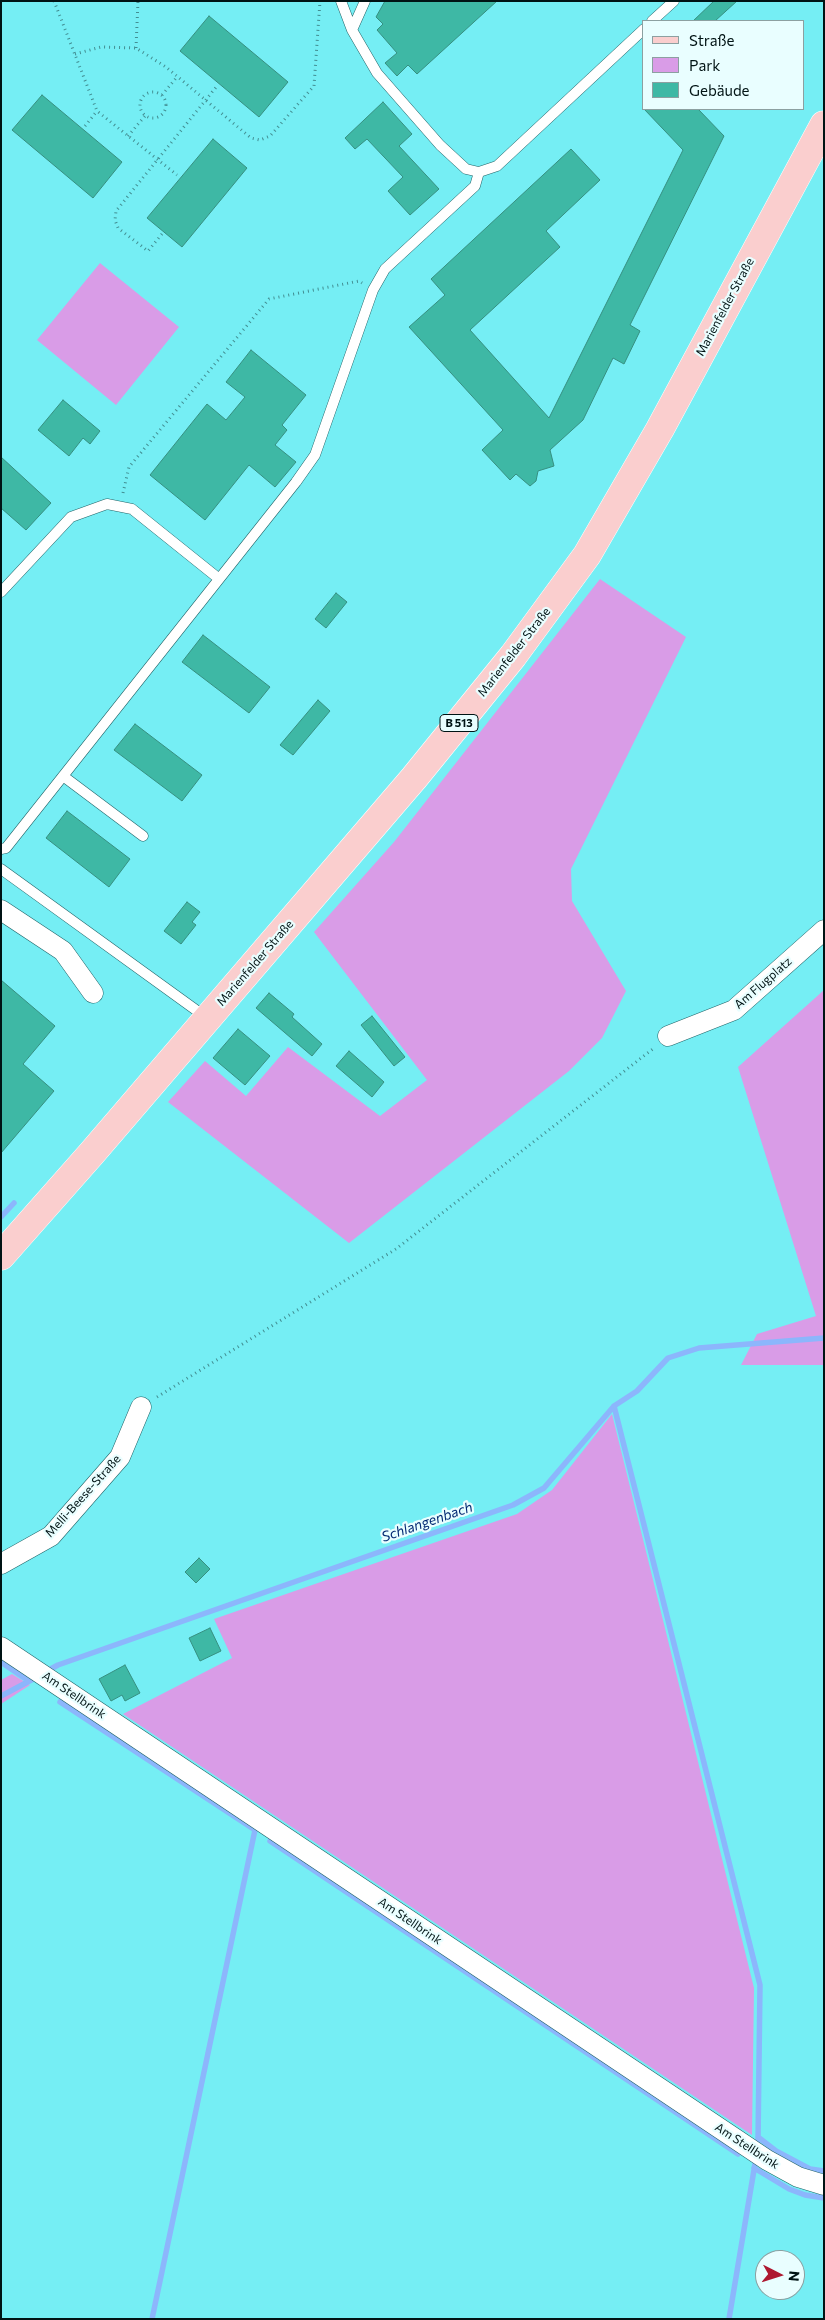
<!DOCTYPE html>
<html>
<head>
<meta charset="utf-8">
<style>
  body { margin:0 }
  #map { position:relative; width:825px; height:2320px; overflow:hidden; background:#75eef4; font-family:Commissioner,sans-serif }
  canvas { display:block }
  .frame { position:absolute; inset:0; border:2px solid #001314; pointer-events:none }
  .legend { position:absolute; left:642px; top:20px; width:162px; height:90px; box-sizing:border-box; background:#e9feff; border:1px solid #8ca0a1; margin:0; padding:6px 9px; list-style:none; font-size:15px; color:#001314 }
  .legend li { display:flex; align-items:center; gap:10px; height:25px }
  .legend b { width:25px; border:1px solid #8ca0a1 }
  .north { position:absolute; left:755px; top:2250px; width:50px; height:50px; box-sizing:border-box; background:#e9feff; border:1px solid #8ca0a1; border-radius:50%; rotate:95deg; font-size:14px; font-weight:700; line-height:20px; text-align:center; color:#001314 }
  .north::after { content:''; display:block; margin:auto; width:18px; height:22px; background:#ae1931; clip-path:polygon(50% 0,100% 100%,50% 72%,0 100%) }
</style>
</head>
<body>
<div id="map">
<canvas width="825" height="2320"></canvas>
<div class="frame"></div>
<ul class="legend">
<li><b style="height:6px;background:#facece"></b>Straße</li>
<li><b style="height:14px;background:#d99ce7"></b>Park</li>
<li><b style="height:14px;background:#3eb8a5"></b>Gebäude</li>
</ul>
<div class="north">N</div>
</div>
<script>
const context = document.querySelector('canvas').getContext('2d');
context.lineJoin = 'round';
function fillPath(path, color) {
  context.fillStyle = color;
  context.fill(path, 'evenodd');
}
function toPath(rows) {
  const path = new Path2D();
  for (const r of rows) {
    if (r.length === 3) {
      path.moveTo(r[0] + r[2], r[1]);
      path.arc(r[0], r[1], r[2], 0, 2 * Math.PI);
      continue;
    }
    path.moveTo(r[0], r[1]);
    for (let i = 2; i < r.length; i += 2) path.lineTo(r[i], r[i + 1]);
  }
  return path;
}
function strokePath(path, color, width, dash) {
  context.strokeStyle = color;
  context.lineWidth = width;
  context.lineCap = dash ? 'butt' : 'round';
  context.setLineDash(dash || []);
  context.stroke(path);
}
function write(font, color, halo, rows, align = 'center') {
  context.font = font + ' Commissioner,sans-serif';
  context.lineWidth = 4.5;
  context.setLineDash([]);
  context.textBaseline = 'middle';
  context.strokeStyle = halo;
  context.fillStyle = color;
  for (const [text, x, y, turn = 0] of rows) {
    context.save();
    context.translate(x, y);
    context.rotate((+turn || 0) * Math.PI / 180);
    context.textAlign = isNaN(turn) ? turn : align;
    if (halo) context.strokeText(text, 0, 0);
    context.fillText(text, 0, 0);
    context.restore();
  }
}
const green = toPath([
  [100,263,179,327,116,405,37,340],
  [600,579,686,637,571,869,572,901,626,991,602,1038,569,1071,349,1243,168,1102,205,1061,246,1096,288,1047,380,1116,427,1080,314,932,394,842],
  [824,990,824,1365,741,1365,757,1334,816,1316,738,1067],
  [612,1414,754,1988,752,2135,123,1714,232,1658,214,1619,517,1514,552,1490],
  [12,1674,30,1685,1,1704,1,1680]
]);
const stream = toPath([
  [1,1217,14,1203],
  [614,1406,760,1985,758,2141],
  [1,1662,29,1681],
  [45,1672,58,1665,513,1505,544,1488,614,1406,637,1391,668,1358,699,1348,824,1338],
  [1,1696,37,1677],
  [60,1702,255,1830,152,2319],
  [270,1841,738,2154],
  [758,2137,776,2151,810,2169,824,2171],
  [754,2168,789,2189,805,2195,824,2198],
  [729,2319,755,2164]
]);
const building = toPath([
  [385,1,497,1,417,74,408,65,397,76,385,63,397,53,377,30,383,24,376,17,385,1],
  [714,1,737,1,715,21,693,21,714,1],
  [209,16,288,82,259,117,180,51,209,16],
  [42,95,122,162,93,198,12,130,42,95],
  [383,102,412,134,399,146,439,189,410,215,388,191,403,177,367,139,355,149,345,138,383,102],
  [644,109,698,109,724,136,630,325,640,331,624,364,613,358,583,420,550,450,554,466,538,471,536,481,530,486,516,474,510,480,482,450,503,430,409,327,445,295,431,279,571,149,600,180,546,231,560,247,470,330,549,418,683,150,644,109],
  [213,139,247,168,182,247,147,218,213,139],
  [251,350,306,395,282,425,287,430,275,445,296,462,275,487,249,465,205,520,150,475,207,404,226,420,245,397,226,382,251,350],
  [63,400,100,431,90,444,83,438,69,456,38,430,63,400],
  [1,457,51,503,26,530,1,508,1,457],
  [336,593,347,602,326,628,315,619,336,593],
  [203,635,270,687,249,713,182,662,203,635],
  [318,700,330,711,293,755,280,745,318,700],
  [135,724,202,775,182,801,114,750,135,724],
  [67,811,130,859,109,887,46,838,67,811],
  [187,902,200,912,192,922,196,925,181,944,164,931,187,902],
  [1,980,55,1026,23,1064,54,1091,1,1153,1,980],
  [269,993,294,1014,292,1017,322,1044,312,1056,256,1008,269,993],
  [372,1016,405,1057,394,1066,361,1025,372,1016],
  [238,1029,270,1056,245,1085,213,1058,238,1029],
  [349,1051,384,1082,372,1097,336,1066,349,1051],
  [199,1558,210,1569,196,1583,185,1572,199,1558],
  [210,1628,221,1651,200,1661,189,1638,210,1628],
  [125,1665,140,1693,125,1701,122,1695,111,1701,99,1679,125,1665]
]);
const path = toPath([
  [54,1,97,111,177,175],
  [136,48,138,1],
  [75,54,101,47,136,48,166,67,251,138,260,140,270,136,314,86,320,1],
  [153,105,13],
  [162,95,177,77],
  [85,126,97,111],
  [128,136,145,116],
  [162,234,148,251,118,228,115,220,116,211,217,86],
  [123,493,129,467,269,299,359,281,362,283],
  [157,1397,396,1249,654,1048]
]);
const lane = toPath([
  [341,1,352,30,377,73,440,145,466,169,479,172,497,166,644,29],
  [652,21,674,1],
  [352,30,365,1],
  [1,592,71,517,107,504,132,509,218,578],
  [63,776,143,836],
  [1,849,6,848,296,482,315,455,373,290,385,269,475,186,479,172],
  [1,869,207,1018]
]);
const street = toPath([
  [1,910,63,951,93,993],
  [668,1036,734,1010,824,930],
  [1,1564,51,1536,120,1457,141,1407],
  [1,1647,767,2160,798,2177,824,2185]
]);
const primary = toPath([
  [1,1256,92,1153,414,778,513,656,587,555,660,429,824,125]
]);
const shields = [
  [459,723,38]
];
const shieldNames = [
  ["B 513",459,723]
];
const streetNames = [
  ["Marienfelder Straße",725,307,-62],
  ["Marienfelder Straße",514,652,-52],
  ["Marienfelder Straße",255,963,-49],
  ["Am Flugplatz",763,983,-41],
  ["Melli-Beese-Straße",83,1496,-48],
  ["Am Stellbrink",74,1695,34],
  ["Am Stellbrink",410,1921,34],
  ["Am Stellbrink",747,2146,33]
];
const waterNames = [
  ["Schlangenbach",427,1522,-19]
];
fillPath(green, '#d99ce7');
strokePath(stream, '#8cb6fc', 5.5);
fillPath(building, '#3eb8a5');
strokePath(building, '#368f80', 1);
strokePath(lane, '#226468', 11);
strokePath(street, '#226468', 21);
strokePath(primary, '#fff', 29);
strokePath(path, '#428e92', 3, [1, 4]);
strokePath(lane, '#fff', 10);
strokePath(street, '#fff', 20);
strokePath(primary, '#facece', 28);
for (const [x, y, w] of shields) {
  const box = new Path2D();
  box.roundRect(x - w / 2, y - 8.5, w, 17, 4);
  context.fillStyle = '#e9feff';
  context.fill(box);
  strokePath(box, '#001314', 1);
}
write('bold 11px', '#001314', null, shieldNames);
write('12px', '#001314', '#e9feff', streetNames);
write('italic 14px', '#002872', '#e9feff', waterNames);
</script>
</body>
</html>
